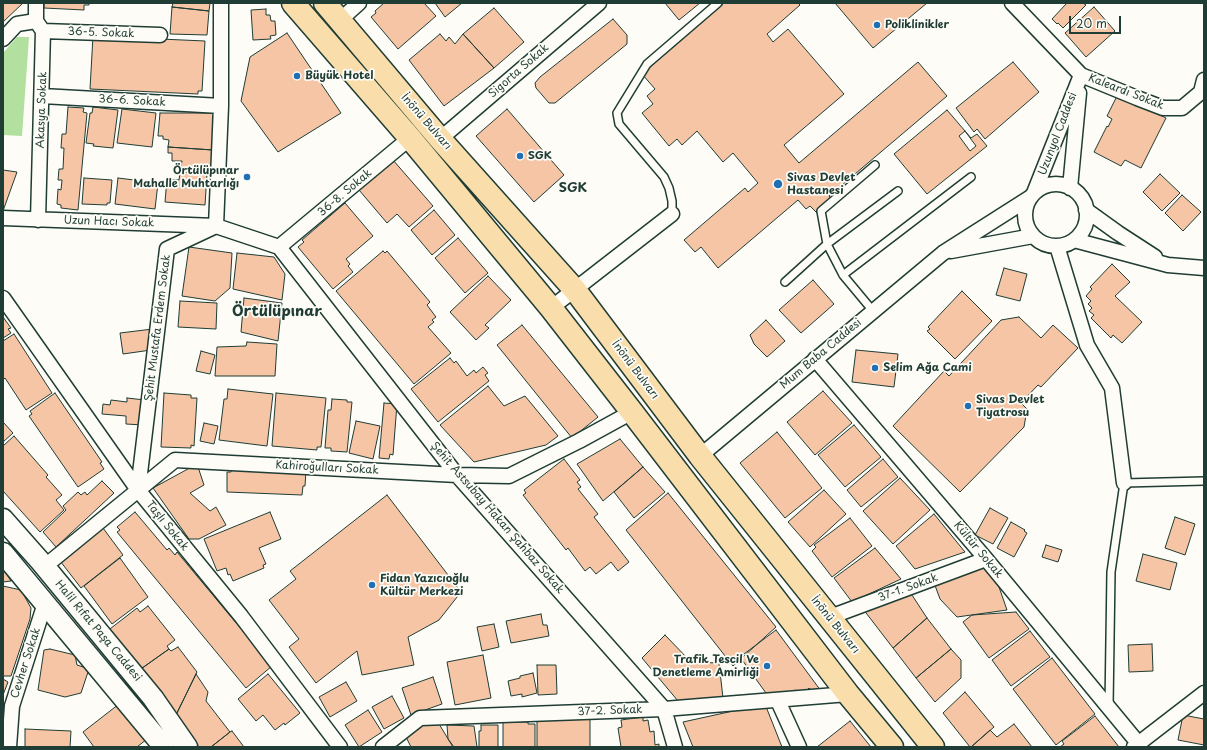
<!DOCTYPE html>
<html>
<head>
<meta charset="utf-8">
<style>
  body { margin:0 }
  #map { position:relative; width:1207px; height:750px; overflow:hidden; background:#fdfcf7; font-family:"Playpen Sans",sans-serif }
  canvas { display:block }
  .frame { position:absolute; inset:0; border:4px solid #1f3d34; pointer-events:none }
  .scale { position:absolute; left:1069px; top:16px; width:52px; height:18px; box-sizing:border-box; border:2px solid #1f3d34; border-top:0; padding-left:5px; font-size:12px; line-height:14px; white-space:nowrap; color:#1f3d34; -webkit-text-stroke:3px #fdfcf7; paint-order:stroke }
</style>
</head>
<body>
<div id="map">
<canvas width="1207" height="750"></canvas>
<div class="frame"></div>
<div class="scale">20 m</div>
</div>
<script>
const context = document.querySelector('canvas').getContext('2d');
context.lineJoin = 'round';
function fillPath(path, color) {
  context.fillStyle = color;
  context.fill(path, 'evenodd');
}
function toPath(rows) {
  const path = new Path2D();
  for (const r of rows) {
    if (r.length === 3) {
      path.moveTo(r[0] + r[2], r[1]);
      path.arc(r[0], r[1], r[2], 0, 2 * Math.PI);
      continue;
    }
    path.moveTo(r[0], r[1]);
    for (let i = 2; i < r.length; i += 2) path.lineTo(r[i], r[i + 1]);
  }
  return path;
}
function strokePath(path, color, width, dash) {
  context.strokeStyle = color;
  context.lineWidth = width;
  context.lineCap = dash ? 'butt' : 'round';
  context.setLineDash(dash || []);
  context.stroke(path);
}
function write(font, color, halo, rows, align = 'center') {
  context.font = font + ' "Playpen Sans",sans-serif';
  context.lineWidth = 3.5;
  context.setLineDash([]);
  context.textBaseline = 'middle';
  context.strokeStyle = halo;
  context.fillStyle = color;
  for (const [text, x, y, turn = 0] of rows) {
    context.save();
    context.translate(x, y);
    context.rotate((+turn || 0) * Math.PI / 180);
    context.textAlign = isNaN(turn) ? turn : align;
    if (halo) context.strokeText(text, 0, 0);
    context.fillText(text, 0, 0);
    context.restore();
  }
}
const green = toPath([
  [17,37,29,37,22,136,3,135,3,53]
]);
const building = toPath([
  [3,3,23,3,3,22,3,3],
  [44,3,89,3,89,5,84,5,84,10,44,8,44,3],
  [173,3,210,3,209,11,172,7,173,3],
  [384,3,424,3,436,16,398,49,371,17,376,13,375,11,384,3],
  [435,3,462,3,445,17,435,3],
  [665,3,700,3,679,20,665,3],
  [724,3,798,3,800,5,767,34,773,42,788,29,844,94,784,145,799,163,918,62,947,96,829,196,832,200,817,213,810,206,806,209,798,200,718,268,701,247,695,252,684,240,745,188,748,192,758,183,733,153,723,162,697,131,682,145,677,139,669,146,642,113,653,104,647,96,655,89,642,74,724,3],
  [835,3,927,3,873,48,835,3],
  [1067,3,1083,3,1086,5,1063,28,1058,23,1057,24,1052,19,1067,3],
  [172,7,209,11,207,35,170,34,172,7],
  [1094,7,1115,31,1086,57,1065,33,1094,7],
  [494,8,524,42,494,68,463,34,494,8],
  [266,9,266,15,270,15,271,21,275,21,276,35,270,36,271,39,253,40,251,10,266,9],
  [613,19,627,35,627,44,555,103,549,103,536,88,535,83,540,77,613,19],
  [287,33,341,113,278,152,241,101,250,57,287,33],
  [440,34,446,41,449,37,455,44,463,34,494,68,444,106,409,60,440,34],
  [93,36,205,41,202,91,198,91,198,94,90,89,93,36],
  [1013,62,1039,92,985,139,977,129,974,132,956,108,1013,62],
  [1118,94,1166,118,1141,168,1125,160,1121,166,1094,152,1107,126,1108,127,1112,119,1107,116,1118,94],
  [68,107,84,108,83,112,87,113,78,210,61,208,61,205,57,204,58,189,61,190,62,180,58,180,59,169,63,169,64,148,61,148,62,134,66,134,68,107],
  [93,107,118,110,113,148,93,146,94,144,86,143,90,113,92,113,93,107],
  [122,109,156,113,152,147,117,143,122,109],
  [507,109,564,175,534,202,476,136,507,109],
  [947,110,971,138,977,134,987,146,927,194,894,154,947,110],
  [160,113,215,113,213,150,168,147,169,140,163,139,163,136,158,136,160,113],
  [965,131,976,146,970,151,959,136,965,131],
  [168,147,213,150,211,174,180,172,182,161,172,161,172,153,168,153,168,147],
  [393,160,433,206,409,227,397,214,387,223,359,190,393,160],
  [3,170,17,172,3,211,3,170],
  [180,172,207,174,205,205,165,202,167,179,179,180,180,172],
  [1160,174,1180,193,1162,211,1143,192,1160,174],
  [84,178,112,180,110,203,107,203,107,205,82,204,84,178],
  [118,178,158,183,155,209,115,204,118,178],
  [1182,195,1201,212,1183,231,1165,213,1182,195],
  [345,203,373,236,346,259,350,264,348,266,353,272,333,289,298,247,304,242,302,240,345,203],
  [434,210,455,235,432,255,411,230,434,210],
  [458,238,488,273,465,293,435,258,458,238],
  [189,247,232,253,230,288,215,301,182,296,189,247],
  [383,251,385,253,387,251,430,302,427,305,436,317,432,320,434,322,428,327,451,353,414,384,336,291,383,251],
  [237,253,274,257,285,274,282,300,233,289,237,253],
  [1112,264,1130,282,1115,296,1142,322,1122,343,1113,335,1111,338,1091,318,1094,315,1089,311,1092,308,1088,304,1091,301,1086,296,1092,289,1090,287,1112,264],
  [1004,268,1027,274,1020,301,996,295,1004,268],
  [488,276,511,300,485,325,489,328,476,340,450,312,488,276],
  [813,280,834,304,801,333,779,310,813,280],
  [962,291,992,321,955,359,927,331,930,329,928,327,962,291],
  [244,298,282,303,278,341,241,332,244,298],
  [180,301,217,303,216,329,178,327,180,301],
  [3,317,11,328,8,329,11,333,3,338,3,317],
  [1019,317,1041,338,1053,325,1078,348,1041,387,1038,385,1021,403,1027,409,1024,427,960,492,893,426,944,371,949,376,1001,320,1019,317],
  [766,320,785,341,767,357,754,344,750,335,766,320],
  [522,325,598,417,572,438,497,345,522,325],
  [153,329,151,350,123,354,120,333,153,329],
  [14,334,52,393,26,410,5,378,3,380,3,341,14,334],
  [247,342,277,344,275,376,215,376,217,347,246,346,247,342],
  [856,350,898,354,894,387,852,382,856,350],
  [201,351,215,355,210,374,196,371,201,351],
  [450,358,454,363,456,361,467,376,474,370,476,373,483,367,488,373,485,375,489,381,438,422,411,389,450,358],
  [488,386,504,406,525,396,558,436,546,445,474,462,440,425,488,386],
  [228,389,273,394,267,446,219,440,224,399,227,399,228,389],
  [823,391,852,423,815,455,787,422,823,391],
  [55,393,102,462,100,463,104,469,78,487,29,416,32,414,30,411,55,393],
  [164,393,191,395,191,398,197,398,194,446,191,445,191,448,161,447,164,393],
  [276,393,326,398,321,447,317,447,317,450,272,446,276,393],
  [127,398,145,400,143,425,126,424,126,416,102,414,103,404,110,405,111,400,127,402,127,398],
  [332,399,347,400,347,402,352,402,347,452,331,451,331,448,325,448,328,410,331,410,332,399],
  [384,403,397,404,393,455,390,454,389,459,379,458,384,403],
  [356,421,380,426,373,459,349,453,356,421],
  [3,422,13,433,3,442,3,422],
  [204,423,218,426,214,444,200,441,204,423],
  [854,425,881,457,845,487,818,455,854,425],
  [777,432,822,488,785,518,740,463,777,432],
  [14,436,48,475,46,477,62,495,56,500,64,510,40,532,3,491,3,446,14,436],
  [620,439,643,467,603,501,577,464,620,439],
  [564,459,580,480,577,482,581,487,578,489,598,514,594,517,629,562,618,571,611,562,596,574,590,567,585,571,568,548,566,550,523,495,526,493,524,490,564,459],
  [883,459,898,477,861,507,847,490,883,459],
  [197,464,204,485,190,493,210,511,216,507,226,525,199,539,189,539,153,488,197,464],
  [231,467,306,470,305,486,303,486,302,495,227,492,227,472,231,472,231,467],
  [643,467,665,492,634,518,614,492,643,467],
  [900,478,930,510,893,544,863,511,900,478],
  [102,481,114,493,56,547,43,532,66,510,63,506,78,492,81,495,85,492,87,495,102,481],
  [824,490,846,514,810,547,788,522,824,490],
  [668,493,776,627,733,666,626,530,668,493],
  [387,495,461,592,439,620,408,637,414,665,362,675,357,651,316,683,289,647,299,639,269,600,296,579,290,571,387,495],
  [990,508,1008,518,993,544,975,535,990,508],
  [135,512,167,550,169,548,175,555,177,552,272,666,246,688,117,532,120,530,117,527,135,512],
  [270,512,281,539,259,548,266,564,263,565,264,568,233,581,230,574,228,575,226,568,217,571,204,539,270,512],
  [934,514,965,552,915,569,896,546,934,514],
  [1175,517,1195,524,1185,555,1165,548,1175,517],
  [850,518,872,546,832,577,812,551,816,547,814,545,850,518],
  [1011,522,1025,530,1024,531,1027,533,1014,557,997,548,1011,522],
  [100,524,123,555,81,588,57,557,100,524],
  [1046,545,1062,550,1058,562,1042,557,1046,545],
  [875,548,901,579,852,602,834,578,875,548],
  [1143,554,1177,563,1170,590,1136,581,1143,554],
  [120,558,148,597,112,624,84,586,120,558],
  [980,563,999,587,1007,610,957,617,940,599,933,580,980,563],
  [3,568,11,581,3,582,3,568],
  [3,586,21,590,31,608,30,619,11,676,3,676,3,586],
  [910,592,927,618,893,648,863,609,910,592],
  [148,606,175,640,167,646,169,649,138,671,106,632,137,608,140,612,148,606],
  [1016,612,1029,629,989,658,963,622,972,615,1016,612],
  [541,614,543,625,547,625,549,636,511,643,506,621,541,614],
  [927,618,951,649,916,678,893,648,927,618],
  [494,624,499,647,482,651,477,627,494,624],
  [776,630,821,691,813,693,809,688,804,693,795,690,789,696,771,700,740,657,776,630],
  [1030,631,1050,657,1011,686,992,660,1030,631],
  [665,635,691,662,719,663,723,698,678,701,642,658,665,635],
  [1152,644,1153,671,1129,672,1128,645,1152,644],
  [178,647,197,672,175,717,138,671,169,649,171,651,178,647],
  [50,649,75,655,77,665,89,669,81,693,65,697,38,690,44,650,50,649],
  [951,649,961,660,961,678,935,702,916,678,951,649],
  [483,655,491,698,455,705,447,662,483,655],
  [1052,658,1095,714,1056,745,1013,689,1052,658],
  [537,665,556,665,557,694,538,695,537,665],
  [533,673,537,693,522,697,522,694,511,696,508,681,520,678,520,676,533,673],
  [196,674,208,692,206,701,230,732,211,747,199,747,175,717,196,674],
  [268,674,300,713,285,725,284,723,275,730,263,715,256,721,238,699,268,674],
  [433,677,442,704,411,715,402,688,433,677],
  [3,679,8,682,3,695,3,679],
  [346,682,357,701,330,717,319,697,346,682],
  [965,692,994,727,971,747,970,747,943,713,965,692],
  [392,696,404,718,384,729,372,707,392,696],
  [119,704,147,739,137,747,94,747,83,732,119,704],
  [765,704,782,747,693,747,683,722,765,704],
  [368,710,382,732,359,747,345,725,368,710],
  [1183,715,1204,719,1204,745,1178,740,1183,715],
  [590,716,590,747,537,747,537,717,590,716],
  [1095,716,1119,747,1060,747,1064,744,1062,741,1095,716],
  [643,717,643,721,648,720,650,732,654,731,655,745,659,744,659,747,621,747,618,728,622,727,621,720,643,717],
  [436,719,453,747,411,747,404,733,436,719],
  [850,721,871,747,817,747,850,721],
  [503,722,528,722,528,724,535,724,535,747,503,747,503,722],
  [1014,724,1032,747,971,747,990,730,997,737,1014,724],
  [447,725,474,726,477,747,454,747,448,739,447,725],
  [481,725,498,725,498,747,479,747,479,731,481,731,481,725],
  [25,729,71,731,70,747,25,747,25,729],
  [232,731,244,747,211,747,230,732,232,731]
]);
const lane = toPath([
  [672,214,672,201,669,188,664,177,619,124,617,113,647,64,718,3],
  [843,275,827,244,898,191],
  [785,282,827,244,821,211,875,165],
  [873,311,843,275,971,177],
  [1109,706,1111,572,1124,483,1204,481]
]);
const street = toPath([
  [36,3,36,21,43,31,38,220],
  [1012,3,1081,75,1137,98,1163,108,1182,108,1201,92,1204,80],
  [340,20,359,3],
  [43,31,160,35],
  [3,39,17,24,36,21],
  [42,96,221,106],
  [440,139,599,3],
  [1056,215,31],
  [1070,188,1079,93],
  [1034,193,1081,75],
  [1086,210,1118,233,1155,257],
  [3,218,216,226,279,247,457,475,664,709,675,747],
  [1074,240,1168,265,1204,268],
  [1057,246,1087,345,1112,388,1124,483],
  [279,247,410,138],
  [951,251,1033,236],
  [3,298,138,490,241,616,340,747],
  [551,308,672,214],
  [815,359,986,559,1138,743],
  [700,456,943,253,1031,197],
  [138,490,167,249,216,226,221,106,221,3],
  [44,567,175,460,457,475,509,476,579,441,632,412],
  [830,617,986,559],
  [778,701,799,747],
  [9,747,12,706,45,603],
  [383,747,420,718,664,709,848,694],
  [1134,747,1204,693]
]);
const secondary = toPath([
  [3,519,41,562,153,698,187,747],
  [3,553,164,747]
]);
const primary = toPath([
  [293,3,410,138,551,308,632,412,848,694,892,747],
  [325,3,440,139,575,290,700,456,933,747]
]);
const markers = [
  [877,25,4,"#1f6fb2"],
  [297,76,4,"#1f6fb2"],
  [520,156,4,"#1f6fb2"],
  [247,177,4,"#1f6fb2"],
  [778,184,5,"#1f6fb2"],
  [875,368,4,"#1f6fb2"],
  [968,406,4,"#1f6fb2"],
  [372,585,4,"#1f6fb2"],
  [767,666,4,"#1f6fb2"]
];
const poiNames = [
  ["Poliklinikler",885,25],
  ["Büyük Hotel",305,76],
  ["SGK",528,156],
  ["Örtülüpınar",239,171,"right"],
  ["Mahalle Muhtarlığı",239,184,"right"],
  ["Sivas Devlet",787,178],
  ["Hastanesi",787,191],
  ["Selim Ağa Cami",883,368],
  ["Sivas Devlet",976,400],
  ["Tiyatrosu",976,413],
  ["Fidan Yazıcıoğlu",380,579],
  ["Kültür Merkezi",380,592],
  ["Trafik Tescil Ve",759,660,"right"],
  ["Denetleme Amirliği",759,673,"right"]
];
const streetNames = [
  ["36-5. Sokak",101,33,2],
  ["Sigorta Sokak",519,71,-41],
  ["Kaleardı Sokak",1126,92,21],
  ["36-6. Sokak",132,101,3],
  ["Akasya Sokak",42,110,-88],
  ["İnönü Bulvarı",426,122,49],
  ["Uzunyol Caddesi",1058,134,-69],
  ["36-8. Sokak",345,193,-40],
  ["Uzun Hacı Sokak",109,222,2],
  ["Şehit Mustafa Erdem Sokak",158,328,-83],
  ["Mum Baba Caddesi",821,354,-40],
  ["İnönü Bulvarı",635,370,53],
  ["Kahiroğulları Sokak",327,468,3],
  ["Şehit Astsubay Hakan Şahbaz Sokak",497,518,49],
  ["Taşlı Sokak",167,526,51],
  ["Kültür Sokak",978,550,50],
  ["37-1. Sokak",908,588,-20],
  ["İnönü Bulvarı",835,625,51],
  ["Halil Rıfat Paşa Caddesi",98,631,50],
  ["Cevher Sokak",26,663,-72],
  ["37-2. Sokak",610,711,-2]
];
const quarterNames = [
  ["SGK",573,188]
];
const districtNames = [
  ["Örtülüpınar",277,312]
];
fillPath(green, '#b2e09f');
fillPath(building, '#f5c5a5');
strokePath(building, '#1f3d34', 1);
strokePath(lane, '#1f3d34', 10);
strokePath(street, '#1f3d34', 17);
strokePath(secondary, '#1f3d34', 23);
strokePath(primary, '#1f3d34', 25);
strokePath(lane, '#fdfcf7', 7);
strokePath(street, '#fdfcf7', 14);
strokePath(secondary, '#fdfcf7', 20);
strokePath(primary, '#f9deab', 22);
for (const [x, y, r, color] of markers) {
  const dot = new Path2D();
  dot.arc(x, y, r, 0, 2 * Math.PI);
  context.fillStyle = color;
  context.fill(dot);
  strokePath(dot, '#fdfcf7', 1.5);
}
write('bold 11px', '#1f3d34', '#fdfcf7', poiNames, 'left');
write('11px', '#1f3d34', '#fdfcf7', streetNames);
write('bold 13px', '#1f3d34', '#fdfcf7', quarterNames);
write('bold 15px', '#1f3d34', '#fdfcf7', districtNames);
</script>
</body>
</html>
